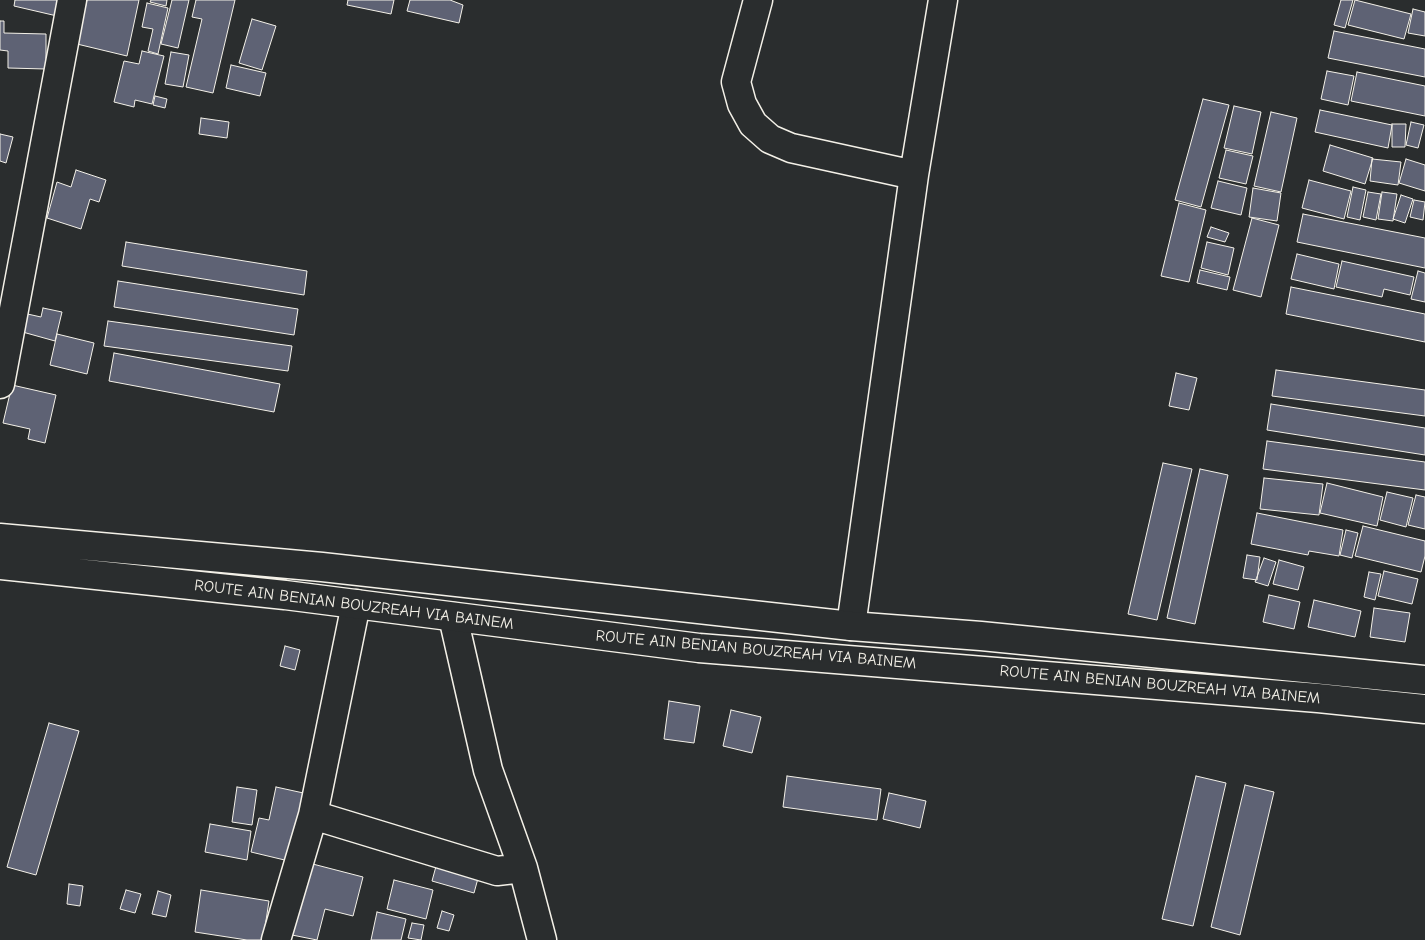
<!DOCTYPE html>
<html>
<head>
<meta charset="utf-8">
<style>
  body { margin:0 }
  canvas { display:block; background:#2a2d2e }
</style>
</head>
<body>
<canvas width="1425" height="940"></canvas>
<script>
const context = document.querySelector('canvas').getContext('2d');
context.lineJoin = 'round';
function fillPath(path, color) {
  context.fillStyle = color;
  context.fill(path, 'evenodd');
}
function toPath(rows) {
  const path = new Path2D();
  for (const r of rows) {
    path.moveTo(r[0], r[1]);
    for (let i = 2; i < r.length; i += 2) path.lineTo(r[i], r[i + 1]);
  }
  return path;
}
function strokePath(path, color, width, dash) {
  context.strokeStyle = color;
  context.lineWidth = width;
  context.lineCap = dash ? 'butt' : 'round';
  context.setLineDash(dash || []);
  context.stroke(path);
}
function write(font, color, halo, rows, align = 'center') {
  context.font = font + ' "Comic Neue",sans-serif';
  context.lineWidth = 4;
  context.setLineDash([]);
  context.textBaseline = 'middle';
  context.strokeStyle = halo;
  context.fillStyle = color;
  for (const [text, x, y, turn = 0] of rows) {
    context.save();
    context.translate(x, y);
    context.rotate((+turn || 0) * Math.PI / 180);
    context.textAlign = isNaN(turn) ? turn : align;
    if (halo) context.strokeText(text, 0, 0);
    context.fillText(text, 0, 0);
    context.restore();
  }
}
const building = toPath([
  [15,0,61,0,57,16,14,6,15,0],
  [87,0,139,0,127,56,77,44,87,0],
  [151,0,167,0,166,6,150,2,151,0],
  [172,0,189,0,178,48,161,44,172,0],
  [196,0,235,0,213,93,186,87,202,19,192,17,196,0],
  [348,0,394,0,391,14,347,5,348,0],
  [410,0,450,0,463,5,459,23,407,11,410,0],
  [1341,0,1353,0,1345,28,1334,25,1341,0],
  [1355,0,1411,14,1404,39,1348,25,1355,0],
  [147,3,168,8,158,54,148,51,153,29,142,27,147,3],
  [1413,9,1425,12,1425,36,1408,33,1413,9],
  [252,19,276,26,262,70,239,63,252,19],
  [0,21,4,21,4,33,46,34,46,69,8,68,8,51,0,50,0,21],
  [1334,31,1425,49,1425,77,1328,58,1334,31],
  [142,51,164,56,152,104,135,100,134,107,114,102,124,61,139,64,142,51],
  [171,52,189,55,183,87,165,84,171,52],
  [231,65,266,73,260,96,226,88,231,65],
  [1327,71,1354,76,1348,105,1321,99,1327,71],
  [1357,72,1425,86,1425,116,1351,101,1357,72],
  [155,96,167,99,165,108,153,105,155,96],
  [1203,99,1229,105,1201,207,1175,200,1203,99],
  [1234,106,1261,112,1252,154,1224,148,1234,106],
  [1320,110,1392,125,1388,148,1315,132,1320,110],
  [1271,112,1297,118,1281,192,1254,186,1271,112],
  [201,118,229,122,227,138,199,134,201,118],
  [1411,122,1424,125,1418,148,1406,145,1411,122],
  [1392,124,1406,124,1405,147,1392,147,1392,124],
  [0,134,13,137,6,163,0,161,0,134],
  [1330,145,1373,158,1365,184,1323,171,1330,145],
  [1226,150,1253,156,1246,184,1219,178,1226,150],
  [1372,159,1401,162,1398,185,1370,181,1372,159],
  [1406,159,1425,165,1425,191,1399,183,1406,159],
  [76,170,106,180,99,202,90,199,81,229,47,218,57,182,71,187,76,170],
  [1309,180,1351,191,1344,219,1302,208,1309,180],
  [1218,181,1247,188,1241,215,1211,208,1218,181],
  [1353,187,1366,190,1360,220,1347,217,1353,187],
  [1253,188,1281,193,1277,221,1249,217,1253,188],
  [1368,192,1381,194,1376,220,1363,217,1368,192],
  [1382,192,1397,194,1393,221,1378,219,1382,192],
  [1401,195,1413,199,1405,223,1393,219,1401,195],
  [1414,200,1425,202,1423,220,1410,217,1414,200],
  [1179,203,1206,210,1189,282,1161,276,1179,203],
  [1303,214,1425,238,1425,268,1297,242,1303,214],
  [1252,218,1279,225,1261,297,1233,290,1252,218],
  [1211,227,1229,233,1225,242,1207,237,1211,227],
  [126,242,307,271,304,295,122,266,126,242],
  [1207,242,1234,248,1228,275,1201,268,1207,242],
  [1297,254,1339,264,1334,289,1291,279,1297,254],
  [1342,261,1414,277,1410,295,1384,289,1382,297,1336,287,1342,261],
  [1200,270,1230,277,1227,290,1197,283,1200,270],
  [1418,271,1425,273,1425,302,1411,299,1418,271],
  [118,281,298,309,294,335,114,307,118,281],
  [1291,287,1425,314,1425,342,1286,314,1291,287],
  [43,308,62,312,55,341,19,331,23,313,41,317,43,308],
  [108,321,292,346,288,371,104,346,108,321],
  [57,334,94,343,87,374,50,365,57,334],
  [114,353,280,384,274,412,109,381,114,353],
  [1276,370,1425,390,1425,416,1272,396,1276,370],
  [1176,373,1197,378,1189,410,1169,406,1176,373],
  [12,385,56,395,45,443,28,439,30,429,3,423,12,385],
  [1271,404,1425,428,1425,455,1267,430,1271,404],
  [1267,441,1425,462,1425,490,1263,469,1267,441],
  [1163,463,1192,469,1157,620,1128,614,1163,463],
  [1200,469,1228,475,1195,624,1167,618,1200,469],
  [1264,478,1323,484,1319,515,1260,509,1264,478],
  [1327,483,1383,497,1377,526,1320,513,1327,483],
  [1387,492,1413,498,1406,527,1380,520,1387,492],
  [1416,495,1425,497,1425,529,1408,525,1416,495],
  [1257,513,1343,530,1339,556,1309,551,1308,555,1251,544,1257,513],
  [1363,526,1425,541,1425,556,1421,572,1355,556,1363,526],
  [1346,530,1358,533,1352,558,1340,555,1346,530],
  [1247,555,1260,557,1257,580,1243,578,1247,555],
  [1264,558,1276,562,1268,586,1255,582,1264,558],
  [1279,560,1304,567,1298,590,1273,584,1279,560],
  [1384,571,1418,579,1412,604,1378,596,1384,571],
  [1369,572,1381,574,1375,600,1364,597,1369,572],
  [1269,595,1300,602,1294,629,1263,622,1269,595],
  [1314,600,1361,611,1355,637,1308,627,1314,600],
  [1374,608,1410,613,1405,642,1370,637,1374,608],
  [285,646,300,650,295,670,280,666,285,646],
  [669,701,700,706,694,743,664,739,669,701],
  [731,710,761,717,752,753,723,746,731,710],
  [49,723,79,731,36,875,7,867,49,723],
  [787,776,881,789,877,820,783,807,787,776],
  [1196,776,1226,783,1193,926,1162,919,1196,776],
  [1245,785,1274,792,1240,935,1211,927,1245,785],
  [237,787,257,790,252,825,232,822,237,787],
  [276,787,308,794,293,862,251,852,259,818,269,820,276,787],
  [889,793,926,801,920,828,883,819,889,793],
  [210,824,251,831,247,860,205,852,210,824],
  [441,848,483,860,474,893,432,881,441,848],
  [305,862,363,877,353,916,325,909,317,940,287,934,305,862],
  [394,880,433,890,426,919,387,909,394,880],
  [69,884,83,886,80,906,67,904,69,884],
  [126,890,141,894,135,913,120,909,126,890],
  [201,890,269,901,263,940,247,940,195,932,201,890],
  [158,891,171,895,166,917,152,914,158,891],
  [442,911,454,915,449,931,437,928,442,911],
  [377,912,406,919,401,940,371,940,377,912],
  [412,923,424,925,421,940,408,938,412,923]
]);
const street = toPath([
  [758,0,736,82,742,104,753,124,770,139,791,148,914,175],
  [0,384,72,0],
  [453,617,488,770,523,868,542,940],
  [851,626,914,175,943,0],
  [313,815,497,871,523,868],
  [276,940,313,815,356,604]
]);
const secondary = toPath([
  [0,538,322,567,851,626,981,636,1425,680],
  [0,565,285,595,699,648,1318,698,1425,709]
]);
const streetNames = [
  ["ROUTE AIN BENIAN BOUZREAH VIA BAINEM",354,605,7],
  ["ROUTE AIN BENIAN BOUZREAH VIA BAINEM",756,650,5],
  ["ROUTE AIN BENIAN BOUZREAH VIA BAINEM",1160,685,5]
];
fillPath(building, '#5e6274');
strokePath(building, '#f4f1e8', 1);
strokePath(street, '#f4f1e8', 31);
strokePath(secondary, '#f4f1e8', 31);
strokePath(street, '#2a2d2e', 28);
strokePath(secondary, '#2a2d2e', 28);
write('16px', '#f4f1e8', '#2a2d2e', streetNames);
</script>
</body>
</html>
